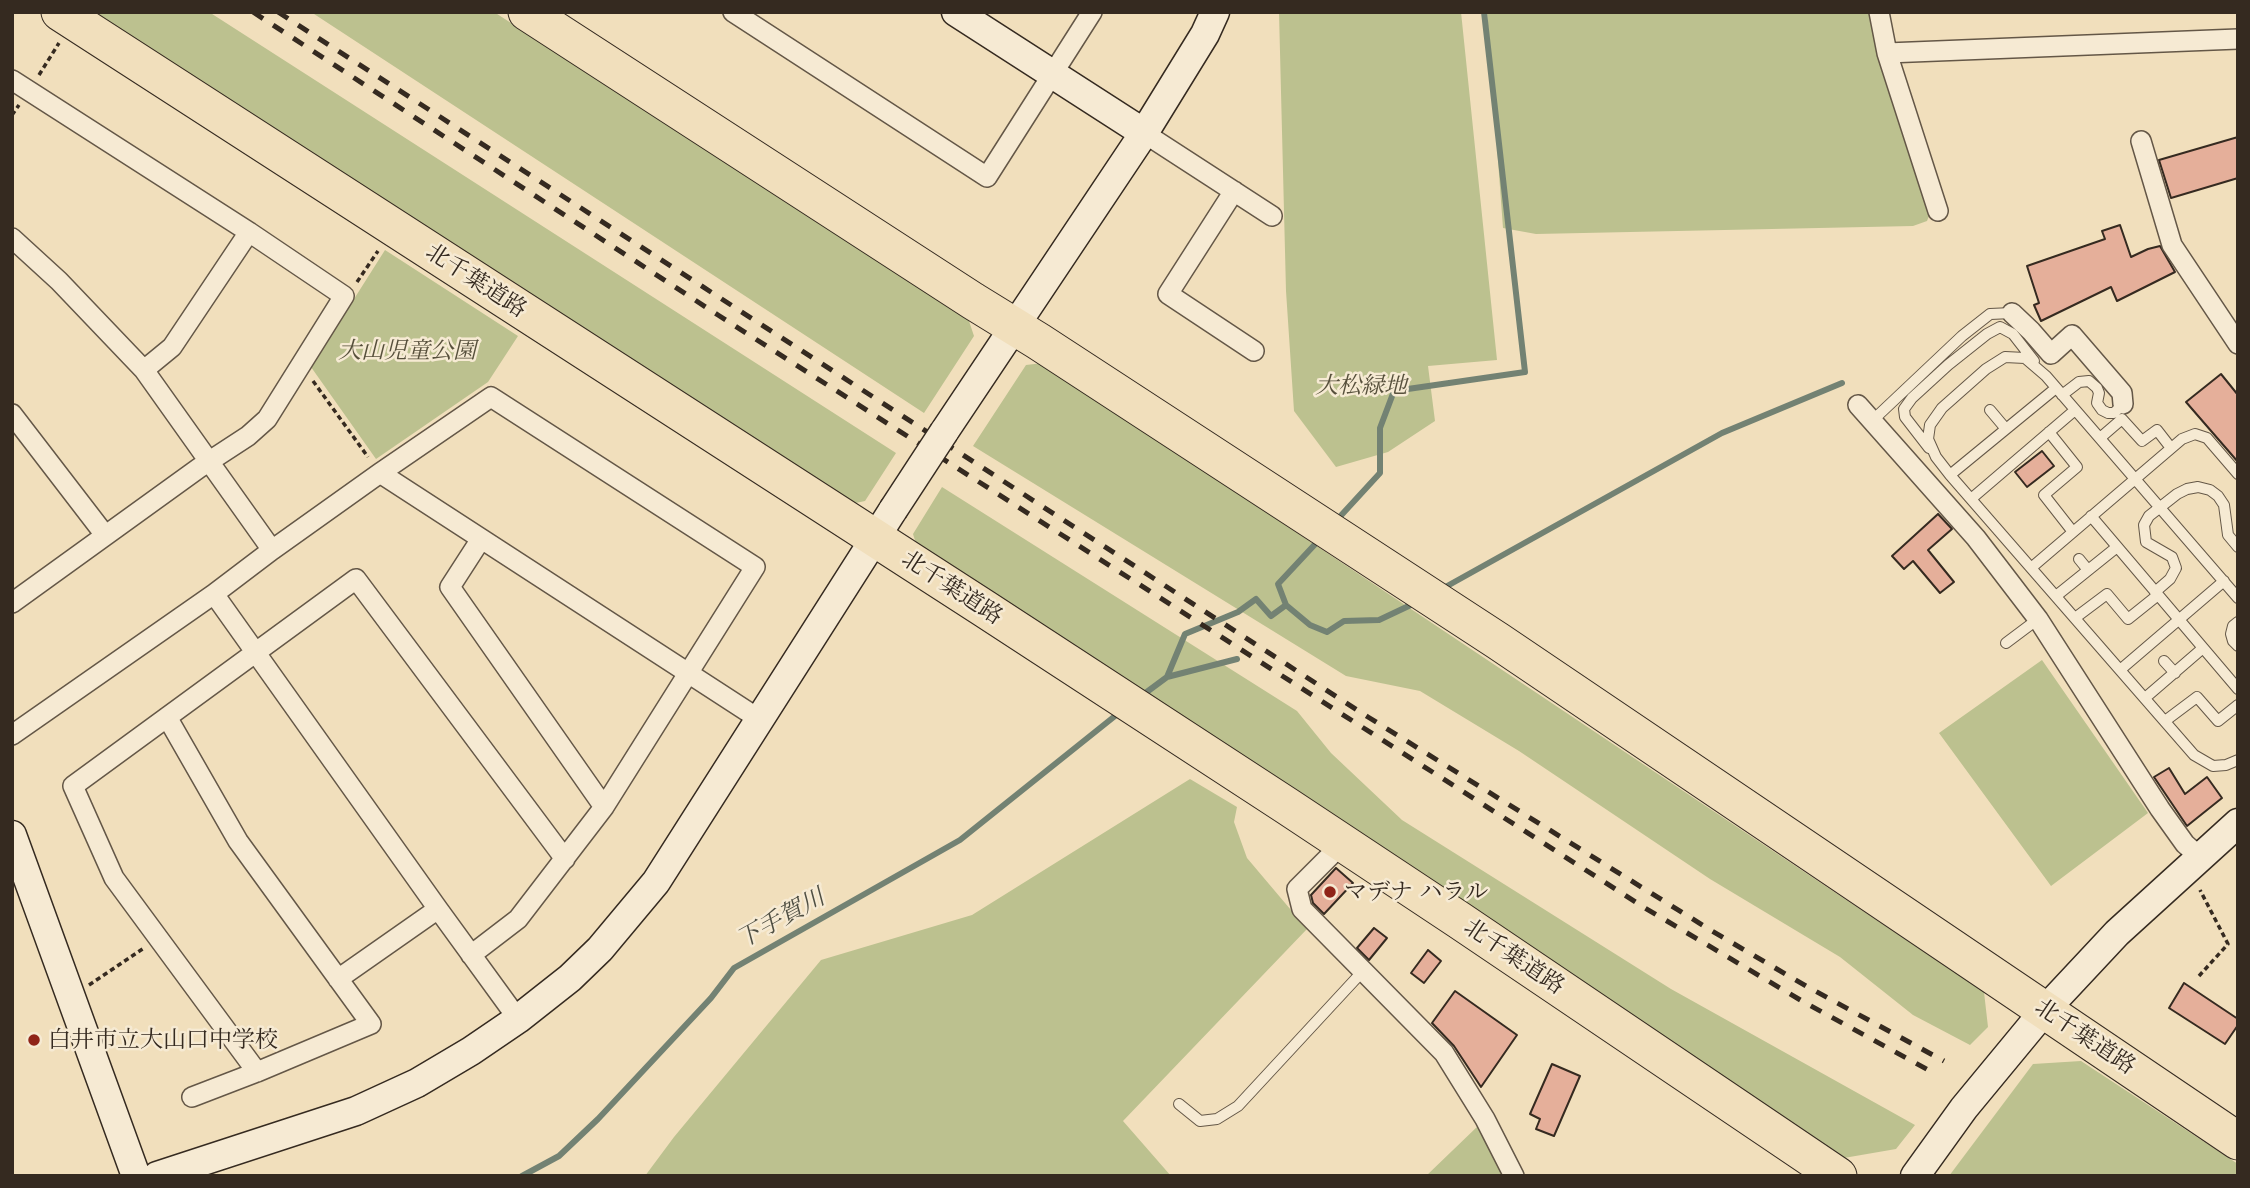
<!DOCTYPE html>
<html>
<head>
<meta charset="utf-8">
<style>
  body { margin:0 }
  #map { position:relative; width:2250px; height:1188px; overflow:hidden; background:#f1dfbc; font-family:"Libre Caslon Text",serif }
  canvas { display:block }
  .frame { position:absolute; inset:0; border:14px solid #352a20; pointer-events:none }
</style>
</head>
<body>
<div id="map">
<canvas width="2250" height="1188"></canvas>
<div class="frame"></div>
</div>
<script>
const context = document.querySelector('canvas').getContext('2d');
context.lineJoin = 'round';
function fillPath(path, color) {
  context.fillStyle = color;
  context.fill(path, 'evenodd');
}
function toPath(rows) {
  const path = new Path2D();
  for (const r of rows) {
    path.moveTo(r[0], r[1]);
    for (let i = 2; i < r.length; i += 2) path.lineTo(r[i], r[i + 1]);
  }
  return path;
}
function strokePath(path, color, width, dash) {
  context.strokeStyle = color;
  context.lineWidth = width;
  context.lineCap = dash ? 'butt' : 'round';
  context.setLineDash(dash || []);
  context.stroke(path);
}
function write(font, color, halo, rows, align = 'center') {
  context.font = font + ' "Libre Caslon Text","Noto Serif JP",serif';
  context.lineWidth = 5;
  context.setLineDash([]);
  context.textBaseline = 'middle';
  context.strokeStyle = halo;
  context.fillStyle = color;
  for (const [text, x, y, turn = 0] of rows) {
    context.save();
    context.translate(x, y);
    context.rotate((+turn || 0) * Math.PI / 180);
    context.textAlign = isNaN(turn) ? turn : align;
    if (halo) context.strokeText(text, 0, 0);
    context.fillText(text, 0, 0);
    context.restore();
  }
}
const green = toPath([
  [90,12,209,12,896,453,865,501,851,504],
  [311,12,494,12,968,318,974,336,924,413],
  [1279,12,1461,12,1497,360,1428,366,1435,421,1388,452,1336,467,1294,411,1286,291],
  [1487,12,1875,12,1931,211,1927,221,1913,226,1536,234,1503,228],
  [385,250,518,336,488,382,376,459,311,367],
  [1043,363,1984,992,1988,1027,1970,1045,1913,1015,1840,957,1710,879,1519,751,1420,691,1346,676,973,446,1026,365],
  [942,487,1297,711,1331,753,1402,820,1671,989,1915,1125,1896,1149,1838,1159,918,550,913,534],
  [2042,660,2148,813,2051,886,1939,733],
  [1190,779,1237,807,1234,822,1247,858,1307,929,1123,1121,1171,1176,645,1176,674,1137,821,960,972,915],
  [2081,1061,2238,1164,2238,1176,1949,1176,2033,1064],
  [1479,1125,1507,1176,1426,1176]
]);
const stream = toPath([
  [1335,522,1380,473,1380,428,1394,391,1525,372,1484,12],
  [1319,540,1278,584,1286,605,1310,625,1327,632,1344,621,1379,620,1415,603],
  [1440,590,1722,433,1842,383],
  [1167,677,1185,634,1238,612,1256,599,1271,616,1286,605],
  [1140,697,1167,677,1237,659],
  [522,1176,559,1156,598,1119,711,998,734,968,960,840,1120,712]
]);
const building = toPath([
  [2238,137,2238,178,2171,198,2159,160,2238,137],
  [2120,225,2131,257,2148,249,2160,246,2175,272,2117,301,2111,287,2041,321,2034,305,2039,303,2027,266,2105,239,2102,231,2120,225],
  [2221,374,2238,395,2238,462,2186,402,2221,374],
  [2042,451,2054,466,2027,487,2015,472,2042,451],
  [1938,514,1952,529,1928,550,1954,582,1940,593,1913,561,1904,569,1892,556,1938,514],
  [2169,768,2185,794,2207,777,2222,798,2187,826,2154,777,2169,768],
  [1336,868,1353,883,1324,914,1313,903,1311,895,1336,868],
  [1374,928,1387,938,1369,960,1357,948,1374,928],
  [1428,950,1441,961,1424,983,1411,973,1428,950],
  [2184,983,2238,1019,2238,1025,2225,1044,2169,1008,2184,983],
  [1455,991,1517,1035,1481,1087,1454,1046,1432,1023,1455,991],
  [1552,1064,1580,1076,1554,1136,1536,1129,1540,1119,1530,1114,1552,1064]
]);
const path = toPath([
  [39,75,59,43],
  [12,115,19,105],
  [357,282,378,251],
  [313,381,368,457],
  [2199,976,2228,944,2200,890],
  [89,985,144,948]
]);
const lane = toPath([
  [2062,395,2079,382,2089,381,2097,388,2099,393,2097,403,2102,410,2108,413,2114,413,2123,404],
  [1990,410,2006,429],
  [1872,421,1962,336,1990,314,2012,313],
  [2049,432,2077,467,2044,495,2073,532],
  [2100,438,2122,419,2142,441,2157,430,2171,448],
  [1929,448,1905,417,1904,409,1912,398,1948,365,1987,334,2000,327,2013,334,2034,361],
  [1950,475,2056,388],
  [1971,499,2075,410],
  [2091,516,2238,689],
  [2079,559,2088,570],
  [2031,568,2182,439,2195,434,2207,438,2238,474],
  [2155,592,2170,579,2176,568,2172,557,2146,542,2144,525,2149,516,2177,494,2187,489,2198,487,2210,490,2218,496,2224,505,2228,535,2238,547],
  [2056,596,2117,547],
  [2238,598,2046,376,2025,358,2005,357,1986,369,1942,408,1930,425,1928,439,1936,457,1950,475,2194,755,2213,766,2226,765,2238,760],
  [2075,618,2107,594,2128,619,2158,595],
  [2238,622,2233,626,2231,634,2233,641,2238,646],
  [2006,643,2038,619],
  [2164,661,2175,673],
  [2120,670,2224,581],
  [2145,698,2203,648],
  [2165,721,2197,697,2218,721,2238,705],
  [1179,1104,1200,1121,1217,1119,1238,1106,1363,971]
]);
const street = toPath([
  [733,12,987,177,1092,12],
  [1879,12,1887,53,1938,211],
  [1887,53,2238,39],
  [12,80,249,232,344,296,267,419,248,436,199,468,12,603],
  [1144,133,1272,216],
  [2141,141,2172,245,2238,344],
  [1234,191,1168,294,1254,351],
  [12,238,59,281,144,370,272,550],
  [2012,313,2031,331,2051,354,2072,335,2122,393,2123,404],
  [144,370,172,347,249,232],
  [1858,405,1976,538,2038,619,2160,809,2185,844,2200,857],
  [12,414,105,535],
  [380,473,759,719],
  [481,539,450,587,604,807],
  [214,594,438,909,518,1019],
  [167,717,238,841,371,1024,257,1072,192,1097],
  [12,735,214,594,272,550,380,473,491,397,755,567,604,807,518,919,471,955],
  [1343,843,1297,889,1302,909,1444,1053,1485,1119,1514,1176],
  [338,979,438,909],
  [257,1072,114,878,73,786,356,579,565,859]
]);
const secondary = toPath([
  [956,12,1144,133],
  [944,432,1144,133,1205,34,1215,12],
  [12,835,136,1176],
  [157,1176,356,1111,417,1083,471,1051,518,1019,570,978,600,949,656,882,893,510],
  [1915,1176,1964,1108,2045,1010,2117,933,2238,823]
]);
const highway = toPath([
  [60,12,985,609,1287,806,1459,920,1838,1176],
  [527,12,973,301,1038,341,1498,641,2238,1141]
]);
const rail = toPath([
  [253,12,718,315,1645,908,1802,1001,1932,1072],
  [278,12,1368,717,1712,931,1806,986,1944,1061]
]);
const secondaryBridge = toPath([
  [893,510,944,432]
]);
const markers = [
  [1330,892,7,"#8f2418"],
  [34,1040,7,"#8f2418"]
];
const streetNames = [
  ["北千葉道路",476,281,33],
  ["北千葉道路",952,588,33],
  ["北千葉道路",1514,957,34],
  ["北千葉道路",2085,1037,34]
];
const parkNames = [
  ["大山児童公園",407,351],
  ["大松緑地",1361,386]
];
const poiNames = [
  ["マデナ ハラル",1344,892],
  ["白井市立大山口中学校",48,1040]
];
const waterNames = [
  ["下手賀川",781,919,-29]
];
fillPath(green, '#bcc18f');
strokePath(stream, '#738273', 6);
fillPath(building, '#e5af9a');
strokePath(building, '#352a20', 2);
strokePath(lane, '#645747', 12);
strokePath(street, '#645747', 22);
strokePath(secondary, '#352a20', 31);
strokePath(highway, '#352a20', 39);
strokePath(path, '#352a20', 3.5, [5, 3.5]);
strokePath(lane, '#f6ead3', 10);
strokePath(street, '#f6ead3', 19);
strokePath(secondary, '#f6ead3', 28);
strokePath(highway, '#f1dfbc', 37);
strokePath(rail, '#352a20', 5, [12, 12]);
strokePath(secondaryBridge, '#352a20', 31, []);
strokePath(secondaryBridge, '#f6ead3', 28);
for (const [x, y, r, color] of markers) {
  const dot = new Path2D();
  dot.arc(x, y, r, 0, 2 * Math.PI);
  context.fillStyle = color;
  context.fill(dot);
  strokePath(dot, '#f6ead3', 2.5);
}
write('23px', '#352a20', '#f6ead3', streetNames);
write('italic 23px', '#57503c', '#f6ead3', parkNames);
write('23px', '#352a20', '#f6ead3', poiNames, 'left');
write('italic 24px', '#4f4f43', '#f6ead3', waterNames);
</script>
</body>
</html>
